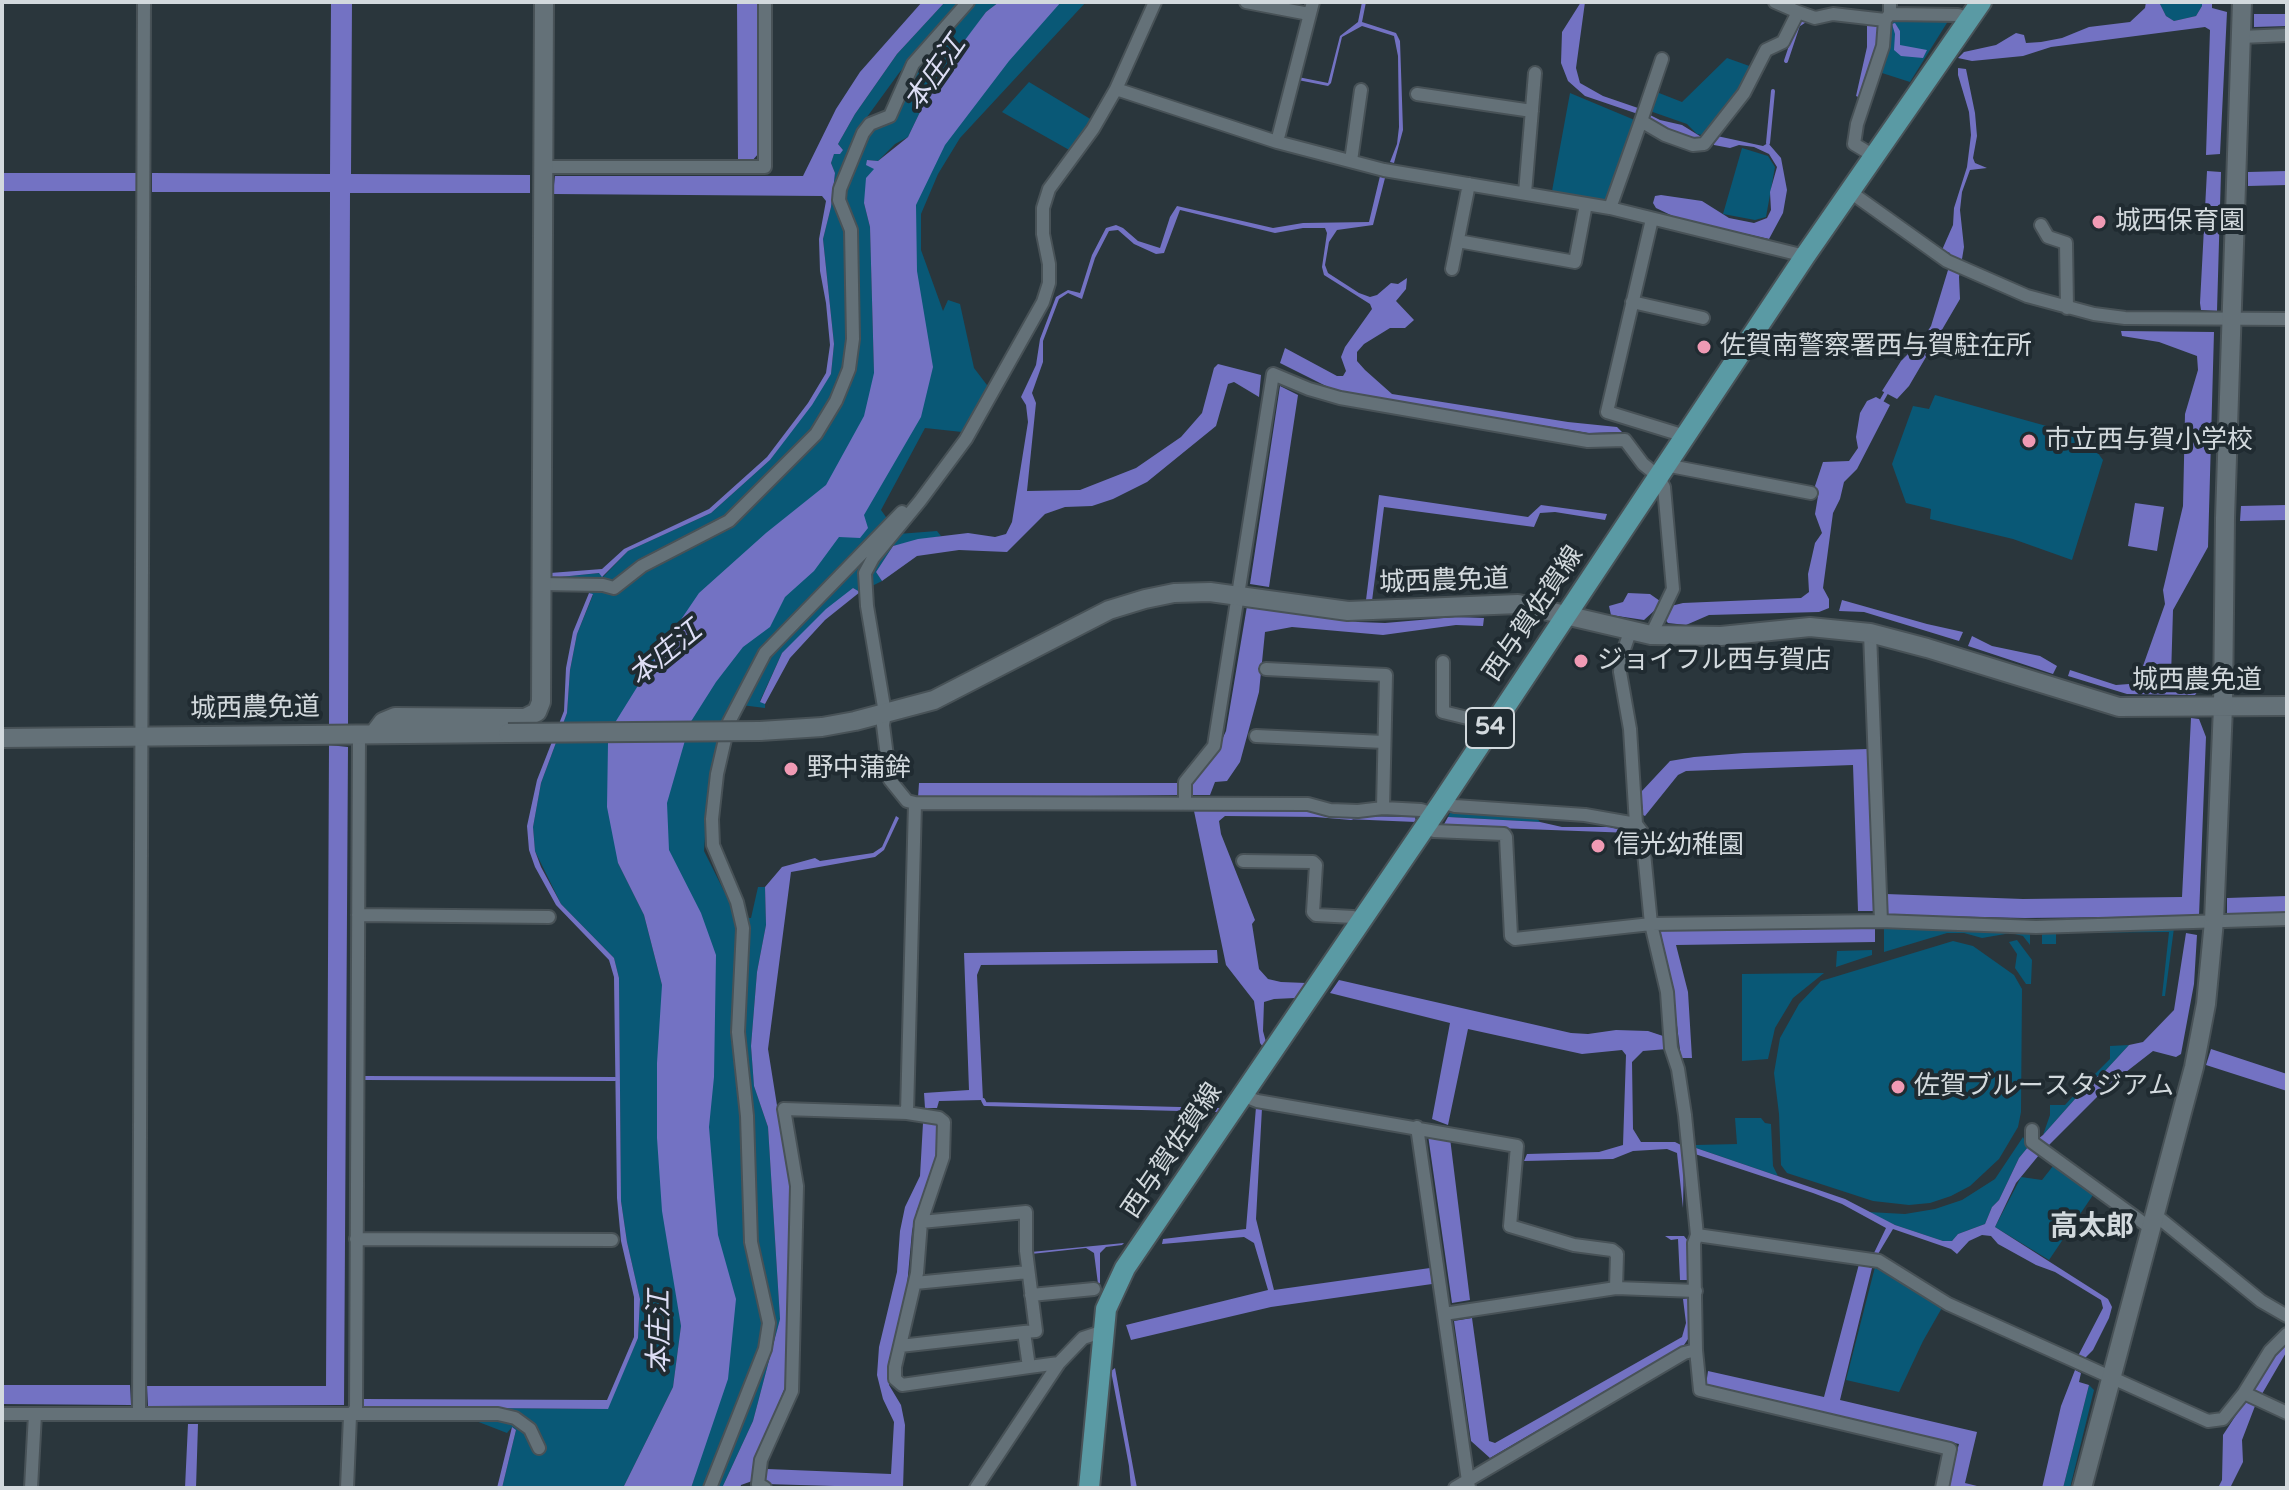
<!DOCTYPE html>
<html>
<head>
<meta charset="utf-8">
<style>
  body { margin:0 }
  #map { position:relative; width:2289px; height:1490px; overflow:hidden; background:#2a363c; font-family:"Varela Round",sans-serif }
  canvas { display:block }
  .frame { position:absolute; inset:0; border:4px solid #d2d9dd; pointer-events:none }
</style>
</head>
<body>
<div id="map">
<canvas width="2289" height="1490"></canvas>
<div class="frame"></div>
</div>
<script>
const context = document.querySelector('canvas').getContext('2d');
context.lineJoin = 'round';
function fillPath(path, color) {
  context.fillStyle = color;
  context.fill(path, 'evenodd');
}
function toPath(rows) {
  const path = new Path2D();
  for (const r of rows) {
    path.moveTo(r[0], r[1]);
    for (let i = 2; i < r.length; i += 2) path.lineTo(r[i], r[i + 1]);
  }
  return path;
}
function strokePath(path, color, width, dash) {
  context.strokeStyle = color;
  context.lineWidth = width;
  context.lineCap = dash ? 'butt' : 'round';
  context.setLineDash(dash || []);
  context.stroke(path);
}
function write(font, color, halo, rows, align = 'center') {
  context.font = font + ' "Varela Round","Noto Sans JP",sans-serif';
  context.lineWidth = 8;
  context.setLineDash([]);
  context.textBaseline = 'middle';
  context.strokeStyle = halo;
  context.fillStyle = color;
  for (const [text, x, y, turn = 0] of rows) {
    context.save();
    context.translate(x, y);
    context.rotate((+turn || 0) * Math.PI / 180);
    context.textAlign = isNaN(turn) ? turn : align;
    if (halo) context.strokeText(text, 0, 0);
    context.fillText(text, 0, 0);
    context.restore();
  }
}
const green = toPath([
  [945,2,999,2,986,12,930,91,908,137,895,144,878,161,867,160,875,169,864,203,870,227,874,373,881,406,835,494,709,603,618,863,644,915,662,985,673,1269,681,1326,673,1387,623,1488,502,1488,516,1430,512,1427,507,1433,476,1421,474,1408,607,1409,638,1338,640,1299,627,1242,621,1201,619,978,614,958,561,904,535,851,533,827,541,783,567,713,570,670,577,634,593,595,587,591,552,590,550,578,600,573,603,577,628,551,711,513,770,460,831,374,834,344,823,239,831,207,835,173,831,163,834,153,843,150,838,144,855,114,897,54],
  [937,30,916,66,892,121,873,127,867,117,899,73],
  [1051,2,1086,2,960,138,938,174,921,214,921,250,943,311,948,300,960,304,974,368,990,389,962,432,925,428,881,510,898,534,937,531,941,536,893,546,876,572,882,581,860,592,853,588,782,653,760,701,765,704,765,708,733,704,709,780,704,851,737,917,751,918,758,887,765,887,766,925,757,972,751,1046,754,1086,768,1127,780,1319,753,1421,722,1488,691,1488,696,1472,662,865,667,717,779,588,857,511,901,231,933,149],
  [2159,2,2202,2,2202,6,2196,16,2174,21,2166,16],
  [1892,18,1950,18,1910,82,1882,73],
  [1727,58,1755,68,1707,136,1697,134,1687,124,1647,110,1654,91,1682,102],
  [1029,82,1092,120,1071,151,1002,112],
  [1570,93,1637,121,1606,203,1552,191],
  [1742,148,1768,156,1775,167,1766,217,1755,220,1723,214],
  [1935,395,2086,437,2103,460,2072,560,2013,539,1930,519,1931,509,1906,503,1892,464,1913,406,1929,409],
  [1452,809,1535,816,1540,822,1448,817],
  [1884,927,2030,931,2030,945,2023,936,2011,933,1982,938,1964,933,1947,933,1884,952],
  [2174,928,2165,996,2162,996,2169,932,2056,933,2056,944,2042,944,2042,930],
  [2017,940,2032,960,2031,984,2026,984,2015,968,2017,954,2009,942],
  [1953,941,1973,946,2014,975,2022,989,2021,1112,2018,1127,1999,1159,1970,1186,1951,1196,1930,1203,1909,1205,1873,1201,1787,1173,1781,1165,1779,1114,1774,1073,1780,1038,1799,1004,1821,981],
  [1872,950,1872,955,1836,967,1837,951],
  [1824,973,1793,998,1775,1028,1768,1059,1742,1061,1742,974],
  [2129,1045,2105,1071,2091,1081,2043,1135,2050,1115,2050,1105,2065,1105,2076,1093,2076,1075,2094,1075,2110,1059,2110,1046],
  [1735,1118,1761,1118,1765,1123,1771,1124,1773,1166,1778,1176,1696,1148,1696,1145,1737,1144],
  [2023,1137,2028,1147,2019,1158,1999,1200,1992,1207,1985,1224,1958,1234,1952,1241,1943,1241,1895,1225,1868,1212,1905,1214,1935,1209,1962,1200,1995,1179],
  [2053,1166,2093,1195,2049,1260,1995,1227,2021,1177,2042,1180],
  [1875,1267,1943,1306,1923,1341,1899,1392,1846,1380],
  [2089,1385,2094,1390,2070,1488,2063,1488]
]);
const water = toPath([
  [331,2,352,2,351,174,530,175,530,193,350,193,348,724,329,724,330,192,152,192,152,173,330,174],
  [737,2,759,2,759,153,751,162,738,162],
  [922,2,945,2,897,54,855,114,838,144,843,150,840,154,834,154,831,163,835,173,831,207,823,239,834,344,831,374,812,405,770,460,711,513,628,551,602,577,599,573,550,578,550,573,602,569,624,549,709,509,767,457,808,403,826,373,830,345,826,303,820,271,819,239,826,201,822,196,553,194,555,176,803,176,836,109,860,72],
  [999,2,1061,2,1009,61,945,145,916,205,917,271,933,367,921,417,864,515,868,528,860,538,839,537,814,571,785,597,770,627,743,647,716,682,690,723,667,803,669,850,701,913,716,955,714,1077,709,1127,718,1235,736,1299,728,1379,691,1488,623,1488,673,1387,681,1326,662,1211,657,1138,657,1063,662,985,644,915,618,863,607,807,608,743,616,721,657,655,699,593,766,533,826,485,864,416,874,373,870,227,864,203,866,178,874,169,866,165,867,160,878,161,908,137,930,91,956,52,986,12],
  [1362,2,1366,2,1362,22,1396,33,1400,41,1403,130,1394,163,1390,162,1397,144,1399,127,1398,56,1394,36,1362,26,1342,37,1331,83,1328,86,1298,80,1298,77,1328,83,1340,36,1358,22],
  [1581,2,1585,2,1576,68,1580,83,1603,96,1638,108,1638,114,1585,96,1568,81,1561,63,1562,32],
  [2146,2,2159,2,2166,16,2174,21,2196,16,2202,6,2202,2,2212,2,2212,8,2227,12,2220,154,2206,155,2210,30,2205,27,2051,47,2023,56,1972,61,1958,58,1964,52,1996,45,2016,33,2024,35,2026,43,2041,42,2062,38,2089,27,2130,22,2145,8],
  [2287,14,2287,26,2254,27,2254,14],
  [1872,21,1880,27,1880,43,1863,99,1856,96,1867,47,1867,26],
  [1895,23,1900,31,1900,45,1927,50,1923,58,1901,56,1894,50,1895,34,1892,24],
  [1958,68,1966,69,1975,113,1977,136,1973,158,1975,163,1987,168,1970,170,1962,192,1960,210,1964,247,1959,277,1960,299,1909,386,1897,399,1882,391,1901,361,1922,340,1931,326,1948,270,1950,253,1942,250,1953,225,1954,208,1967,167,1971,135,1969,112,1958,75],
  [1648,114,1660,120,1682,125,1703,138,1699,143,1682,139,1647,118],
  [1717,136,1763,146,1768,143,1781,158,1787,190,1783,213,1769,239,1679,219,1656,208,1653,203,1655,196,1661,195,1702,201,1729,218,1754,223,1767,218,1771,210,1770,192,1777,167,1769,154,1754,147,1739,145,1730,148,1714,145,1713,141],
  [2207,171,2221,172,2217,311,2201,310,2200,303],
  [2287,171,2287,185,2248,186,2248,172],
  [2,173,136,173,136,191,2,191],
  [1380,176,1385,178,1373,225,1337,230,1329,242,1325,265,1328,273,1359,293,1370,297,1377,295,1391,283,1398,284,1407,278,1406,289,1396,301,1414,320,1405,328,1390,328,1364,344,1357,352,1357,361,1365,370,1392,394,1568,422,1617,427,1622,432,1588,433,1356,395,1328,387,1280,363,1285,348,1337,376,1343,376,1346,371,1341,357,1345,347,1372,309,1370,304,1324,275,1322,267,1327,233,1325,228,1303,228,1275,233,1180,210,1164,253,1156,254,1134,244,1118,230,1109,231,1095,258,1082,299,1068,293,1059,299,1043,341,1043,362,1032,393,1036,403,1027,491,1080,490,1136,468,1181,437,1202,413,1214,368,1218,364,1261,375,1259,397,1234,382,1228,384,1216,426,1147,482,1113,499,1092,506,1065,507,1045,514,1007,552,959,550,917,556,882,581,876,572,893,546,918,539,968,533,995,537,1006,534,1012,522,1028,422,1026,405,1021,397,1036,365,1040,339,1056,297,1068,290,1080,293,1092,255,1106,228,1116,225,1123,228,1138,241,1160,248,1170,217,1177,206,1273,228,1303,223,1369,222],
  [2121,331,2214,332,2208,547,2173,610,2171,677,2174,682,2204,683,2195,695,2127,694,2068,676,2070,670,2116,685,2129,684,2138,680,2165,604,2163,590,2183,506,2185,414,2198,370,2197,356,2159,342,2122,336],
  [1280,386,1298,395,1269,587,1250,584],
  [1876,397,1890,405,1857,469,1844,482,1840,499,1833,513,1823,588,1829,599,1829,608,1819,612,1709,615,1686,625,1668,623,1663,617,1671,606,1683,603,1801,598,1809,592,1808,574,1815,543,1822,533,1815,514,1818,496,1815,486,1823,462,1849,461,1858,448,1856,437,1860,413,1867,401],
  [1379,495,1528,517,1541,505,1607,514,1605,520,1555,512,1540,513,1534,527,1384,507,1372,601,1366,600],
  [2135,503,2164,507,2157,551,2128,546],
  [2287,505,2287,520,2240,521,2241,506],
  [853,588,860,592,825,620,790,658,765,704,760,702,782,653,826,609],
  [589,593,593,594,577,634,570,670,567,713,541,783,533,827,535,851,541,867,561,904,614,958,619,978,621,1201,627,1242,640,1299,638,1338,608,1409,362,1407,363,1399,607,1400,634,1337,634,1297,621,1241,617,1198,614,977,609,960,556,905,535,867,529,850,527,826,537,780,564,711,566,668,573,632],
  [1628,593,1650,594,1660,601,1655,610,1644,620,1611,615,1609,606,1623,602],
  [1842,600,1927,624,1963,632,1959,641,1864,612,1839,611],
  [1247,606,1358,622,1385,623,1455,617,1484,618,1483,626,1456,625,1383,635,1292,627,1265,632,1259,692,1240,762,1227,781,1215,782,1210,795,1192,795,1192,783,1216,753,1226,731],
  [1972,636,1992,646,2040,656,2057,666,2053,674,1968,646],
  [2191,718,2199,719,2206,737,2199,916,2025,918,1888,915,1886,894,2023,899,2182,897],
  [329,745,348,747,344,1405,148,1406,147,1386,326,1386],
  [1868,749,1876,911,1858,911,1853,765,1686,771,1678,775,1645,816,1643,815,1641,792,1670,761,1694,757,1744,753],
  [919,783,1177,783,1177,795,918,798],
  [1214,808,1306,811,1318,813,1319,817,1225,816,1219,821,1221,834,1255,920,1252,924,1259,969,1268,979,1281,982,1306,983,1295,998,1274,999,1264,1002,1263,1031,1266,1042,1263,1047,1260,1043,1254,1001,1226,965,1194,811],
  [896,816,899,818,884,850,875,857,791,872,768,1049,790,1187,786,1385,752,1469,755,1480,741,1485,740,1488,722,1488,753,1421,780,1319,768,1127,754,1086,751,1046,757,972,766,925,765,887,782,867,815,858,820,861,873,853,882,847],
  [1347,816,1415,817,1416,822,1346,819],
  [1448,817,1540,822,1562,827,1610,827,1632,833,1443,826],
  [2287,896,2287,912,2227,914,2227,898],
  [1875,928,1875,942,1676,945,1688,992,1692,1058,1681,1058,1673,993,1660,929],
  [2186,933,2197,935,2194,984,2181,1054,2176,1057,2153,1051,2108,1086,2039,1155,2016,1183,1995,1227,2108,1299,2112,1307,2109,1318,2093,1350,2083,1360,2077,1358,2103,1308,2101,1300,2055,1272,2036,1265,1998,1244,1991,1236,1982,1235,1969,1241,1957,1254,1951,1249,1893,1229,1878,1254,1874,1253,1886,1228,1842,1204,1813,1193,1692,1153,1693,1147,1696,1148,1845,1199,1895,1225,1943,1241,1952,1241,1958,1234,1985,1224,1992,1207,1999,1200,2019,1158,2028,1147,2043,1135,2091,1081,2105,1071,2129,1045,2143,1042,2174,1010],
  [1217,950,1218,963,981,965,977,975,983,1100,939,1101,937,1108,925,1108,924,1093,969,1090,964,953],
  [1339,980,1571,1033,1588,1034,1616,1030,1648,1031,1666,1037,1667,1049,1643,1051,1632,1062,1633,1129,1641,1142,1675,1142,1681,1145,1684,1155,1683,1208,1677,1153,1667,1149,1633,1151,1613,1159,1524,1161,1527,1154,1599,1152,1623,1145,1626,1055,1622,1050,1582,1054,1468,1029,1448,1125,1432,1119,1450,1023,1330,993],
  [2211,1049,2287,1074,2287,1091,2206,1065],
  [1256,1107,1262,1108,1256,1219,1274,1290,1430,1268,1432,1284,1271,1307,1131,1340,1126,1325,1268,1290,1254,1243,1244,1237,1162,1244,1163,1239,1246,1229],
  [923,1123,937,1123,937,1153,932,1177,917,1210,912,1231,907,1286,888,1365,889,1385,901,1405,905,1425,903,1488,765,1484,767,1469,891,1474,894,1422,883,1399,877,1375,879,1347,897,1272,900,1231,905,1207,920,1176],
  [1428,1135,1450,1138,1470,1300,1452,1303],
  [1665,1236,1684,1236,1688,1241,1688,1280,1680,1280,1678,1239,1671,1240],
  [1124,1243,1122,1245,1106,1247,1100,1253,1100,1283,1098,1284,1094,1253,1086,1248,1031,1254,1031,1252],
  [1859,1264,1872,1268,1840,1400,1977,1432,1965,1483,1985,1488,1947,1488,1959,1444,1706,1385,1708,1371,1824,1397],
  [1690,1298,1690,1336,1684,1345,1490,1458,1471,1441,1454,1321,1472,1318,1489,1441,1495,1443,1682,1337,1686,1323,1683,1299],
  [2287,1337,2287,1351,2255,1406,2242,1440,2243,1462,2230,1488,2218,1488,2222,1480,2223,1435],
  [1115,1368,1133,1467,1137,1488,1131,1488,1129,1466,1111,1371],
  [2075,1370,2081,1373,2079,1382,2089,1385,2063,1488,2042,1488,2061,1406],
  [2,1385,130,1385,131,1405,2,1404],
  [188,1424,198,1424,196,1488,185,1488],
  [512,1427,516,1430,502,1488,497,1488]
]);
const stream = toPath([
  [1786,61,1798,25,1804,21],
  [1768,143,1773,91],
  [1882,400,1886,393],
  [1316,815,1351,818],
  [365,1078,615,1079],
  [983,1100,985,1104,1219,1110]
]);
const street = toPath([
  [1155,2,1116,89,1093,129,1049,189,1043,208,1043,234,1049,264,1049,283,1043,302,966,439,920,501,873,558,865,573,867,606,885,713,883,725,890,780,907,801,915,803,1308,804,1330,810,1358,811,1383,808,1421,810,1433,814],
  [1246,2,1309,14],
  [1775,2,1798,12],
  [1890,14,1958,15,1969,19],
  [2241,37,2287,35],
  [1116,89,1277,142,1384,170,1610,208,1805,256],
  [1417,94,1532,111],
  [1641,121,1662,59],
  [1277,142,1313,2],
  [1874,156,1854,144,1857,124,1883,46,1885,20,1890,14,1890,2],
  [1351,161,1361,90],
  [543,167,765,167,765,2],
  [1849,191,1947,261,2027,296,2094,314,2125,318,2287,319],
  [1525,193,1535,73],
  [1610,208,1641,121,1665,135,1693,145,1704,144,1744,93,1766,50,1783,42,1798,12,1815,18,1833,14,1885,20],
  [1652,219,1607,412,1685,436],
  [2041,225,2048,237,2066,243,2067,308],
  [1458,241,1575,262,1586,204],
  [1452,269,1469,184],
  [1632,302,1703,318],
  [1665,465,1811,493],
  [541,584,603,585,614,588,642,566,729,521,816,434,836,401,849,369,853,339,851,230,839,200,840,189,863,133,870,124,890,116,913,64,968,2],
  [1630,632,1621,658,1620,672,1630,729,1636,824,1642,832,1651,924,1667,992,1671,1048,1678,1069,1685,1115,1697,1235],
  [1870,633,1881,921],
  [1443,662,1443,712,1492,724],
  [1266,669,1386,675,1383,808],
  [1256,736,1384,742],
  [1442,802,1455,806,1585,815,1636,824],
  [915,803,907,1113,939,1118,944,1122,943,1157,921,1222,917,1273,895,1367,895,1379,902,1385,1029,1367],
  [1185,803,1185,782,1214,746,1273,374,1309,389,1340,398,1588,441,1625,440,1643,464,1658,476,1664,487,1673,589,1651,635],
  [1424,827,1434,831,1504,834,1506,837,1511,936,1515,939,1651,924,1881,921,2036,927,2287,919],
  [1243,861,1313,862,1316,865,1313,912,1316,915,1353,917,1361,920],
  [358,915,549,917],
  [1242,1095,1257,1101,1517,1146,1510,1226,1574,1245,1612,1250,1617,1254,1616,1288,1696,1291],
  [1417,1127,1469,1488],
  [2032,1130,2032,1142,2149,1227],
  [2153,1213,2261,1301,2287,1316],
  [921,1222,1026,1212,1026,1251,1036,1331,1024,1332,1029,1367,1059,1363],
  [356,1239,612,1240],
  [915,1283,1028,1272],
  [1031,1295,1094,1289],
  [1444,1314,1616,1288],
  [900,1346,1024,1332],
  [1696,1350,1700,1390,1950,1449,1942,1488],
  [2244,1393,2287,1413],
  [2,1414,498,1414,515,1418,530,1429,539,1448],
  [139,1414,144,2],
  [31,1488,35,1414],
  [347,1488,350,1416,356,1408,359,734],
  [710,1488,765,1349,769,1323,751,1242,747,1116,738,1032,743,928,737,902,713,845,712,819,717,774,729,722,765,653,902,512],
  [765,1488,758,1484,761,1460,792,1391,797,1186,784,1109,907,1113],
  [976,1488,1059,1363,1083,1338,1104,1331],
  [1455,1488,1684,1353,1696,1350,1694,1243,1697,1235,1879,1261,1948,1304,2208,1421,2223,1419,2244,1393,2270,1351,2287,1334]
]);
const secondary = toPath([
  [760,731,822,727,855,721,934,700,1109,610,1145,599,1174,593,1210,592,1348,611,1518,604,1651,635,1721,636,1810,627,1870,633,1927,648,2119,707,2287,706],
  [374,734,383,722,395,717,525,718,537,712,541,702,544,2],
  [2,738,508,733],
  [2082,1488,2194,1067,2206,1004,2214,921,2223,707,2225,518,2242,2]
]);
const primary = toPath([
  [1089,1488,1106,1309,1125,1268,1442,802,1805,256,1981,2]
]);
const secondaryBridge = toPath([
  [508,733,760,731]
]);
const markers = [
  [2099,222,8,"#f09ab4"],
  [1704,347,8,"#f09ab4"],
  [2029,441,8,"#f09ab4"],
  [1581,661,8,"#f09ab4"],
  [791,769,8,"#f09ab4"],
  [1598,846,8,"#f09ab4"],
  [1898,1087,8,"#f09ab4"]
];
const shields = [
  [1490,728,48]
];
const shieldNames = [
  ["54",1490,728]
];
const poiNames = [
  ["城西保育園",2115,222],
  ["佐賀南警察署西与賀駐在所",1720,347],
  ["市立西与賀小学校",2045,441],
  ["ジョイフル西与賀店",1597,661],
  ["野中蒲鉾",807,769],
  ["信光幼稚園",1614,846],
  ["佐賀ブルースタジアム",1914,1087]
];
const streetNames = [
  ["城西農免道",1444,582,-2],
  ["西与賀佐賀線",1534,614,-56],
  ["城西農免道",2197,681],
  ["城西農免道",255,709,-1],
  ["西与賀佐賀線",1173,1151,-56]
];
const waterNames = [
  ["本庄江",936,74,-55],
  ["本庄江",666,654,-39],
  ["本庄江",661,1332,-90]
];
const neighbourhoodNames = [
  ["高太郎",2092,1228]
];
fillPath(green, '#095876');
fillPath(water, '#7372c3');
strokePath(stream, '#7372c3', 4);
strokePath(street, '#485257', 16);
strokePath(secondary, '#485257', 22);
strokePath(primary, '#485257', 24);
strokePath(street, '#647178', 12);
strokePath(secondary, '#647178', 18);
strokePath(primary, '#5a9aa4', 20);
strokePath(secondaryBridge, '#485257', 22, []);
strokePath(secondaryBridge, '#647178', 18);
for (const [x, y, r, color] of markers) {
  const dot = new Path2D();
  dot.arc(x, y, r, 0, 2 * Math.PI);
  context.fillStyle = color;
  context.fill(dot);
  strokePath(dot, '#202b31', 3);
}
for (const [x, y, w] of shields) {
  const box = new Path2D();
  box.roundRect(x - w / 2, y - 20, w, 40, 6);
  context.fillStyle = '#202b31';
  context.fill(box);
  strokePath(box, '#d2d9dd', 2);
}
write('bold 24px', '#d2d9dd', null, shieldNames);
write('26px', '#d2d9dd', '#202b31', poiNames, 'left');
write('26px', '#d2d9dd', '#202b31', streetNames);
write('italic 28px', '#dddef5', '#202b31', waterNames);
write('bold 28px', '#d2d9dd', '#202b31', neighbourhoodNames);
</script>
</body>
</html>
